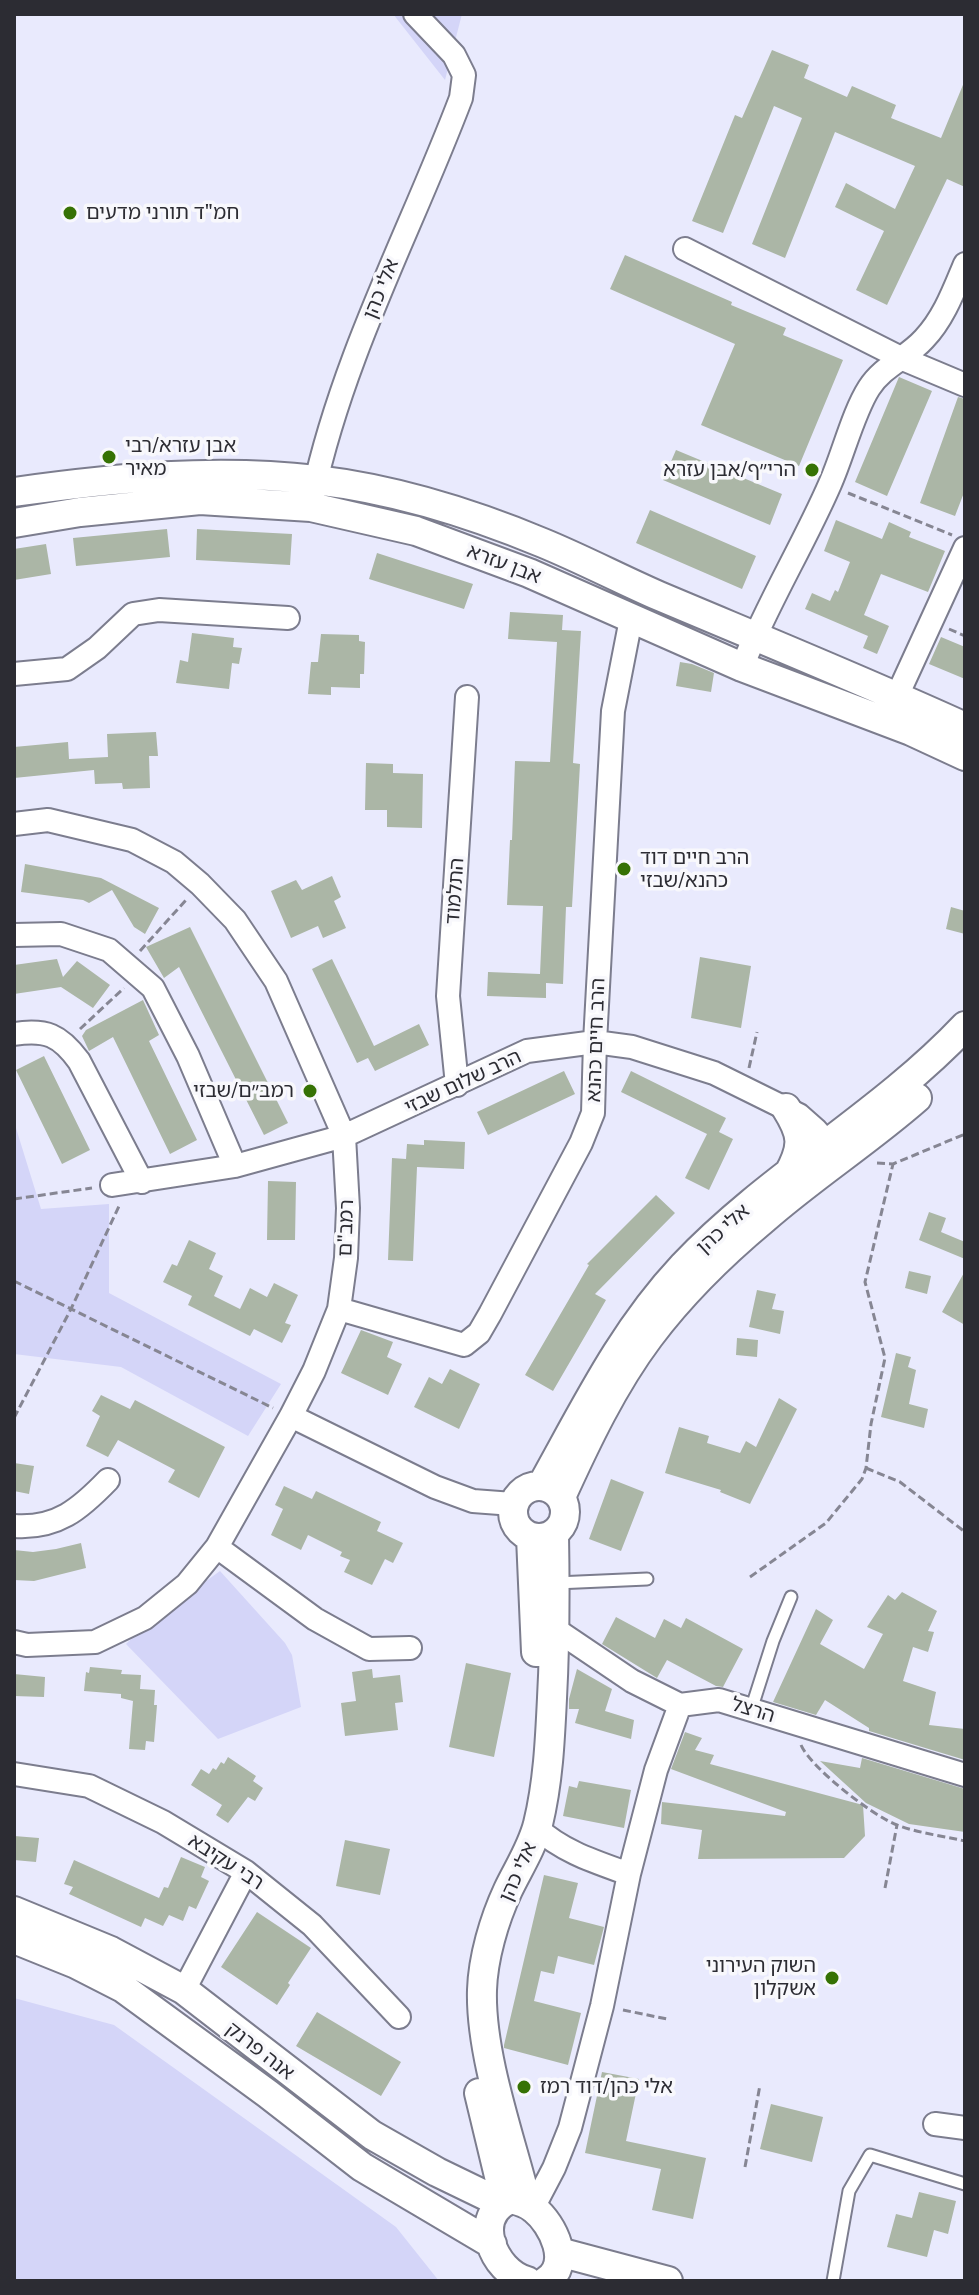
<!DOCTYPE html>
<html>
<head>
<meta charset="utf-8">
<style>
  body { margin:0 }
  #map { position:relative; width:979px; height:2295px; overflow:hidden; background:#e9eafd; font-family:"Public Sans",sans-serif }
  canvas { display:block }
  .frame { position:absolute; inset:0; border:16px solid #2c2c33; pointer-events:none }
</style>
</head>
<body>
<div id="map">
<canvas width="979" height="2295"></canvas>
<div class="frame"></div>
</div>
<script>
const c = document.querySelector('canvas').getContext('2d');
c.lineJoin = 'round';
function paint(path, color) {
  c.fillStyle = color;
  c.fill(path, 'evenodd');
}
function strokePath(path, color, width, dash) {
  c.strokeStyle = color;
  c.lineWidth = width;
  c.lineCap = dash ? 'butt' : 'round';
  c.setLineDash(dash || []);
  c.stroke(path);
}
function label(font, color, halo, rows, align = 'center') {
  c.font = font + ' "Public Sans","Noto Sans Hebrew",sans-serif';
  c.lineWidth = 7;
  c.setLineDash([]);
  c.textBaseline = 'middle';
  c.strokeStyle = halo;
  c.fillStyle = color;
  for (const [text, x, y, turn = 0] of rows) {
    c.save();
    c.translate(x, y);
    c.rotate((+turn || 0) * Math.PI / 180);
    c.textAlign = isNaN(turn) ? turn : align;
    if (halo) c.strokeText(text, 0, 0);
    c.fillText(text, 0, 0);
    c.restore();
  }
}
paint(new Path2D(`
  M393,14H462L445,80Z
  M16,1128L41,1209L109,1204V1293L281,1384L248,1436L121,1367L14,1354V1129Z
  M220,1571L285,1643L292,1655L301,1707L218,1739L126,1644L143,1627Z
  M14,1998L114,2025L396,2227L439,2281H14Z`), '#d4d5f8');
paint(new Path2D(`
  M772,50L809,65L804,78L847,97L852,86L896,105L891,118L941,138L965,80V187L947,179L887,305L856,290L884,231L835,207L846,183L895,209L915,166L835,132L785,258L752,244L802,118L774,106L723,233L692,221L735,115L742,118Z
  M625,255L732,302L731,305L786,328L783,335L843,360L799,466L701,425L735,344L610,289Z
  M899,377L932,391L887,496L855,482Z
  M958,397L965,399V490L955,516L920,503Z
  M676,450L782,494L770,525L663,480Z
  M650,510L756,556L742,589L636,543Z
  M836,520L882,539L889,522L911,532L909,537L945,551L928,592L881,574L864,615L889,626L877,654L863,648L868,636L805,609L812,593L830,601L835,590L838,592L850,562L824,551Z
  M167,529L170,557L76,566L73,538Z
  M197,529L292,534L290,565L196,560Z
  M46,544L51,574L14,580V549Z
  M377,553L473,584L464,609L369,579Z
  M510,612L563,615L562,630L581,631L573,763L580,764L572,907H566L563,984L546,983V998L487,996L488,972L540,974L543,906L507,905L510,840H512L515,761L550,762L557,642L508,639Z
  M192,633L234,638L233,647L242,648L239,664L232,663L229,689L176,683L180,660L188,662Z
  M321,634L359,635V641L365,642L364,674H360V688L331,687V695L308,694L311,662H318Z
  M941,637L965,647V679L929,664Z
  M680,662L692,664L714,673L711,692L676,686Z
  M156,732L158,756H149L150,788L123,789L122,783L95,784L94,770L14,778V747L68,742L69,759L108,757L107,734Z
  M366,763L393,764V773L423,774L422,828L387,827V810H365Z
  M25,864L101,878L159,908L145,934L134,927L112,890L89,903L83,900L21,892Z
  M332,876L341,897L334,901L346,928L323,938L318,926L291,938L271,891L296,880L302,890Z
  M951,907L965,911V934L946,929Z
  M190,927L288,1123L264,1135L179,967L164,978L146,947Z
  M700,957L751,966L741,1028L691,1018Z
  M57,959L63,977L77,961L110,985L93,1008L61,987L14,994V965Z
  M332,959L374,1046L419,1024L429,1045L375,1071L368,1058L357,1063L312,969Z
  M143,1000L159,1035L149,1041L197,1140L170,1154L113,1037L89,1051L82,1036L86,1030Z
  M44,1056L90,1150L62,1164L16,1070Z
  M564,1071L575,1094L488,1135L477,1112Z
  M631,1071L726,1118L719,1132L733,1139L709,1190L685,1178L707,1134L621,1092Z
  M424,1140L465,1142L464,1169L417,1167L413,1261L388,1260L392,1158L406,1159L407,1144L424,1145Z
  M268,1181L296,1182L295,1240H267Z
  M656,1195L675,1213L595,1294L606,1300L553,1391L525,1375L589,1265L587,1264Z
  M929,1212L946,1218L941,1232L965,1242V1259L919,1240Z
  M189,1240L216,1253L209,1269L223,1276L214,1296L240,1309L250,1288L267,1297L274,1283L298,1295L285,1323L291,1325L282,1343L254,1329L250,1336L188,1305L192,1296L163,1282L172,1264L177,1266Z
  M909,1271L931,1276L927,1294L905,1288Z
  M965,1271V1325L942,1312Z
  M757,1290L776,1294L772,1309L784,1311L780,1334L749,1327Z
  M361,1330L393,1342L387,1357L402,1364L388,1395L341,1373Z
  M737,1338L758,1340L757,1357L736,1355Z
  M896,1353L911,1357L908,1367L916,1370L909,1404L928,1409L924,1428L881,1417Z
  M450,1369L480,1384L459,1429L414,1407L429,1377L442,1384Z
  M101,1395L130,1409L135,1400L225,1447L199,1498L168,1482L175,1470L118,1440L108,1457L86,1446L100,1416L92,1411Z
  M779,1398L797,1409L750,1504L720,1492L721,1490L665,1473L679,1427L709,1436L707,1443L740,1453L746,1441L756,1447Z
  M14,1463L34,1466L29,1494L14,1491Z
  M611,1479L644,1492L621,1551L589,1539Z
  M284,1486L312,1499L316,1491L381,1522L377,1531L403,1543L393,1563L385,1559L372,1585L344,1572L350,1560L340,1556L342,1552L308,1535L301,1550L271,1535L283,1509L275,1505Z
  M81,1543L86,1568L34,1581L14,1580V1550L33,1552L56,1549Z
  M902,1592L937,1611L928,1631L934,1632L928,1652L913,1647L903,1681L936,1692L929,1725L965,1729V1760L869,1731V1728L825,1700L816,1715L773,1702L816,1609L833,1620L820,1644L864,1669L883,1634L867,1627L888,1595L895,1600Z
  M616,1617L655,1638L664,1619L681,1628L686,1618L743,1649L723,1687L716,1686L667,1660L657,1678L602,1644Z
  M466,1663L511,1673L494,1757L449,1747Z
  M90,1667L122,1670L121,1674L141,1675L140,1689L155,1690L154,1705H157L154,1742L146,1741L145,1750L129,1749L133,1701L121,1698V1694L84,1691L86,1672L89,1673Z
  M372,1669L373,1678L400,1675L403,1702L395,1703L398,1730L345,1736L341,1703L356,1701L352,1672Z
  M577,1669L612,1689L605,1711L634,1720L631,1739L575,1723L579,1709H569V1699Z
  M14,1674L45,1677L44,1697L14,1696Z
  M685,1732L702,1738L695,1750L714,1755L710,1764L863,1805L865,1836L844,1858L698,1859L702,1830L661,1824L662,1802L785,1816L786,1812L671,1769Z
  M228,1757L256,1776L253,1781L263,1788L255,1801L248,1797L228,1823L216,1815L222,1805L191,1785L201,1769L209,1774L213,1768L216,1770L221,1762L224,1764Z
  M862,1758L965,1789V1832L909,1824L866,1803L820,1761L860,1768Z
  M579,1781L631,1790L624,1828L563,1816L569,1786L577,1788Z
  M14,1836L39,1838L36,1862L14,1860Z
  M345,1840L390,1849L380,1895L336,1886Z
  M181,1857L205,1867L201,1877L209,1881L196,1909L189,1906L183,1921L169,1915L163,1926L145,1918L141,1927L69,1894L73,1887L64,1884L74,1860L159,1898L164,1887L168,1888Z
  M544,1875L578,1883L569,1918L604,1927L594,1965L558,1956L554,1974L541,1971L534,2001L581,2013L568,2065L504,2048V2045Z
  M257,1912L311,1948L288,1983L290,1985L277,2005L221,1967Z
  M317,2012L401,2062L381,2096L296,2046Z
  M602,2072L639,2079L626,2141L706,2158L693,2219L652,2210L661,2169L585,2153Z
  M771,2104L823,2117L812,2162L760,2149Z
  M919,2192L956,2201L948,2234L934,2230L927,2257L887,2247L896,2214L912,2218Z`), '#abb6a6');
const service = new Path2D(`
  M556,1583L647,1579
  M751,1710L773,1641L791,1597
  M833,2281L849,2191L870,2155L965,2184`);
const minor = new Path2D(`
  M685,249L903,359L965,385
  M313,494C343,355 411,230 461,98L464,75L454,55L415,14
  M742,667C767,604 803,546 830,484C843,455 853,413 869,388C883,366 907,358 924,339C944,318 954,290 965,264
  M14,674L67,669L97,648L133,614L159,610L288,618
  M897,696L965,548
  M14,824L48,820L132,840L174,862L200,884L235,920L276,981L344,1136L348,1208L346,1258L339,1309L314,1371L291,1416L217,1547L187,1584L145,1618L95,1642L27,1645L14,1642
  M14,935L61,934L109,950L153,988L188,1056L235,1166
  M14,1034C46,1029 60,1035 79,1061L142,1182
  M457,1085L448,996L467,697
  M112,1185L235,1166L344,1136L527,1051L595,1042L632,1047L714,1073L799,1115L816,1130L838,1155
  M339,1309L464,1345L479,1333L490,1314L581,1143L593,1113L595,1042L613,711L631,619
  M291,1416L435,1487L473,1501L513,1504
  M14,1526C57,1529 80,1509 108,1480
  M217,1547L315,1619L369,1649L410,1648
  M555,1629L632,1681L680,1705L719,1700L965,1775
  M14,1774L89,1786L163,1822L246,1872L312,1925L399,2017
  M537,1828C563,1852 596,1862 629,1874
  M184,1990L246,1872
  M935,2124L965,2128
  M533,2208L554,2168L570,2128L602,2006L629,1874L656,1770L680,1705`);
const tertiary = new Path2D(`
  M14,492C114,478 215,468 316,480C393,489 471,513 543,543C582,559 620,579 659,596C761,639 864,681 965,727
  M14,523L80,512L200,500L311,507L416,531L529,573L742,667L911,731L965,756
  M786,1108C803,1135 804,1146 788,1175
  M542,1485C585,1408 622,1331 683,1266C768,1176 880,1116 965,1026
  M513 1512a26 26 0 1 1 52 0a26 26 0 1 1-52 0Z
  M561,1497C586,1442 613,1385 649,1337C682,1293 722,1254 764,1219C813,1176 868,1141 917,1098
  M531,1537L536,1652
  M14,1911L111,1951L184,1990L372,2135L437,2172L501,2203
  M14,1939L76,1964L123,1988L268,2094L362,2167L492,2244
  M479,2093L505,2201
  M527,2204C511,2140 480,2055 482,1990C483,1958 494,1920 508,1890C518,1869 532,1848 538,1824C548,1783 550,1741 552,1698C555,1643 555,1589 554,1534
  M559,2252L668,2281
  M527,2281C493,2272 470,2215 511,2199C520,2201 527,2203 534,2209C553,2224 573,2265 546,2281`);
strokePath(service, '#7c7d8e', 15);
strokePath(minor, '#7c7d8e', 26);
strokePath(tertiary, '#7c7d8e', 32);
strokePath(new Path2D(`
  M848,493L952,535
  M949,629L965,636
  M140,951L186,900
  M80,1029L124,988
  M749,1068L757,1032
  M877,1163L893,1164L965,1134
  M14,1199L92,1188
  M14,1281L273,1408
  M14,1418L71,1309L120,1204
  M866,1468L900,1482L965,1532
  M750,1577L826,1523L862,1479L866,1468L871,1424L885,1358L865,1282L893,1164
  M801,1745C811,1768 873,1816 897,1825C918,1833 943,1836 965,1841
  M885,1888L897,1825
  M623,2010L667,2019
  M745,2167L760,2085`), '#868693', 3, [8, 4]);
strokePath(service, '#fff', 11);
strokePath(minor, '#fff', 22);
strokePath(tertiary, '#fff', 28);
for (const [x, y, r, color] of [
  [70,213,8,"#367204"],
  [109,457,8,"#367204"],
  [812,470,8,"#367204"],
  [624,869,8,"#367204"],
  [310,1091,8,"#367204"],
  [832,1978,8,"#367204"],
  [524,2087,8,"#367204"]
]) {
  const dot = new Path2D();
  dot.arc(x, y, r, 0, 2 * Math.PI);
  c.fillStyle = color;
  c.fill(dot);
  strokePath(dot, '#f8f8fc', 3);
}
label('20px', '#2c2c33', '#f8f8fc', [
  ["חמ\"ד תורני מדעים",86,213],
  ["אבן עזרא/רבי",125,446],
  ["מאיר",125,469],
  ["הרי״ף/אבן עזרא",796,470,"right"],
  ["הרב חיים דוד",640,858],
  ["כהנא/שבזי",640,881],
  ["רמב״ם/שבזי",294,1091,"right"],
  ["השוק העירוני",816,1966,"right"],
  ["אשקלון",816,1989,"right"],
  ["אלי כהן/דוד רמז",540,2087]
], 'left');
label('20px', '#2c2c33', '#f8f8fc', [
  ["אלי כהן",381,289,-68],
  ["אבן עזרא",504,564,21],
  ["התלמוד",455,891,-86],
  ["הרב חיים כהנא",596,1040,-88],
  ["הרב שלום שבזי",463,1082,-25],
  ["רמב\"ם",346,1228,-88],
  ["אלי כהן",723,1229,-42],
  ["הרצל",753,1710,17],
  ["רבי עקיבא",226,1862,33],
  ["אלי כהן",518,1872,-66],
  ["אנה פרנק",260,2051,38]
]);
</script>
</body>
</html>
